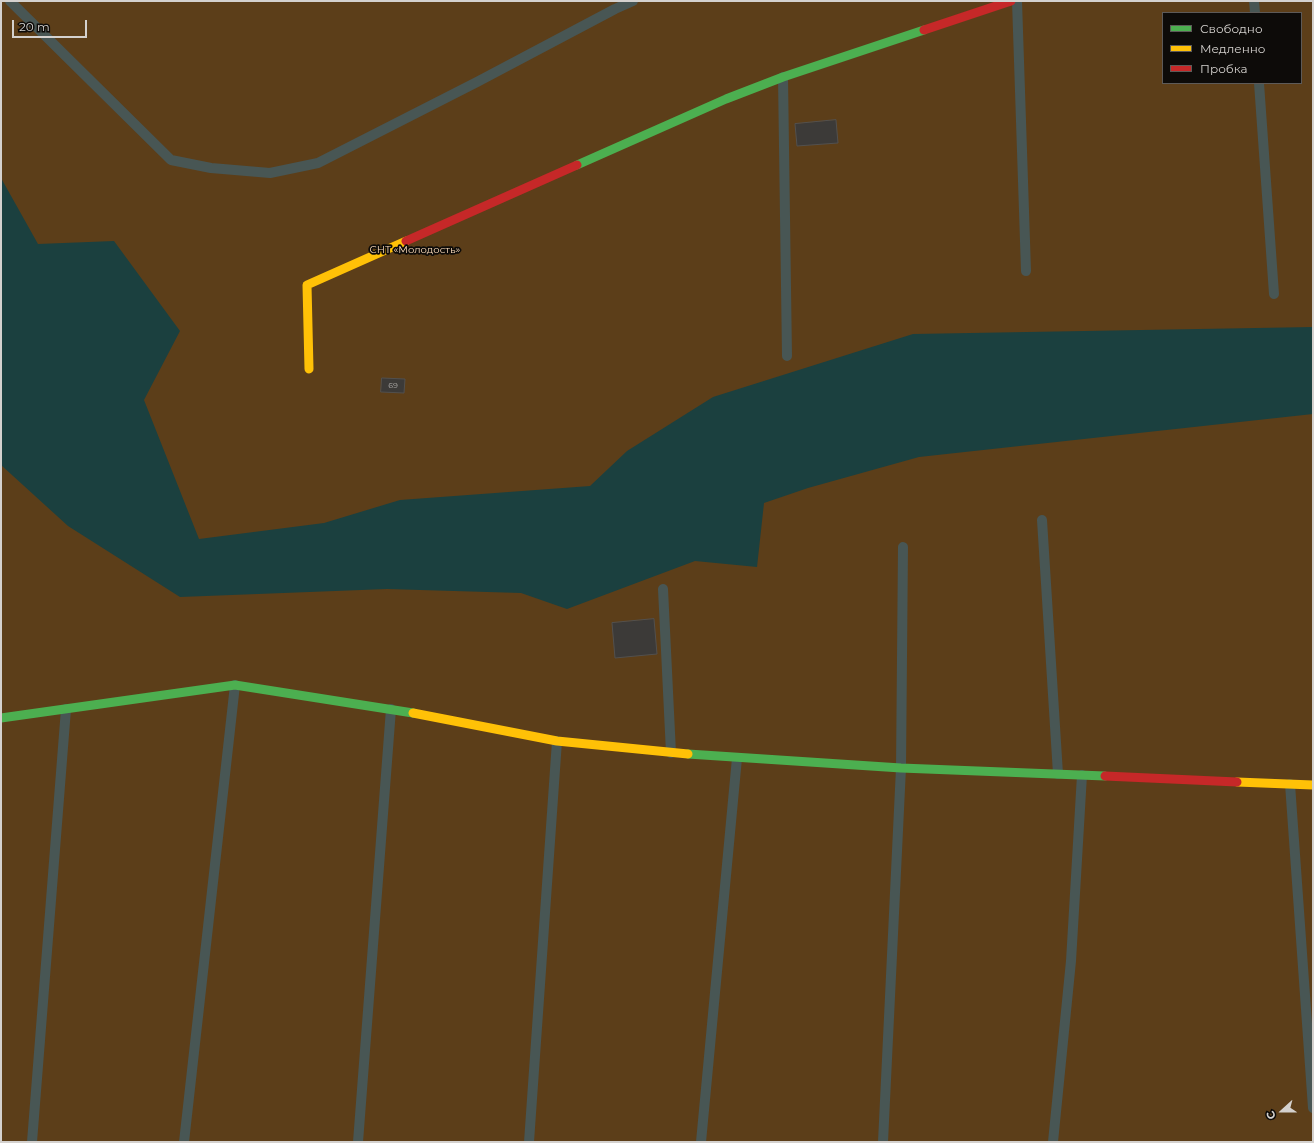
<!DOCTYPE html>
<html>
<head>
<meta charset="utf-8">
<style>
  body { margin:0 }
  #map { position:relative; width:1314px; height:1143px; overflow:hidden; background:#23211f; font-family:Montserrat,sans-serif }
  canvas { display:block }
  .frame { position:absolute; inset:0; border:2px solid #d4d1ce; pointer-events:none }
  .legend { position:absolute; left:1162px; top:12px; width:140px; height:72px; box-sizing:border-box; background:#0d0b09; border:1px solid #5d5a58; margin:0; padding:5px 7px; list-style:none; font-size:12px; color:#d4d1ce }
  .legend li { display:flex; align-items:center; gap:8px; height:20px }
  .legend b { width:20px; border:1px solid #5d5a58 }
  .north { position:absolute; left:1262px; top:1091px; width:40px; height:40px; -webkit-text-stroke:3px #0d0b09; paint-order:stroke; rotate:249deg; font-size:11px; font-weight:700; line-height:16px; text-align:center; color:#d4d1ce }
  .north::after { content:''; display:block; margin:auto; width:14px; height:18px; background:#d4d1ce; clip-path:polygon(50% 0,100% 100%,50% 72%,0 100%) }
  .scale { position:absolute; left:12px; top:20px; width:75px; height:18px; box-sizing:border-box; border:2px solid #d4d1ce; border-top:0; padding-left:5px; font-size:12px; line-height:14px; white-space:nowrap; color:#d4d1ce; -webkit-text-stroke:3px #0d0b09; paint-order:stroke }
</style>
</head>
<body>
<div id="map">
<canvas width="1314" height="1143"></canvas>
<div class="frame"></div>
<ul class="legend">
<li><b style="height:5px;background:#4caf50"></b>Свободно</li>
<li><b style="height:5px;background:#ffc107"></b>Медленно</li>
<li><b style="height:5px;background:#c62828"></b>Пробка</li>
</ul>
<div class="north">С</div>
<div class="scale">20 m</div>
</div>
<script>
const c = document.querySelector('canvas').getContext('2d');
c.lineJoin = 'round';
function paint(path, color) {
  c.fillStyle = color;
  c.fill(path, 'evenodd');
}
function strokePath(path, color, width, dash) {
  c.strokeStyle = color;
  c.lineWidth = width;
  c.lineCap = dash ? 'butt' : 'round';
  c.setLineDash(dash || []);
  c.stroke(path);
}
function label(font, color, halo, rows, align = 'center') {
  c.font = font + ' Montserrat,sans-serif';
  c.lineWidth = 3.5;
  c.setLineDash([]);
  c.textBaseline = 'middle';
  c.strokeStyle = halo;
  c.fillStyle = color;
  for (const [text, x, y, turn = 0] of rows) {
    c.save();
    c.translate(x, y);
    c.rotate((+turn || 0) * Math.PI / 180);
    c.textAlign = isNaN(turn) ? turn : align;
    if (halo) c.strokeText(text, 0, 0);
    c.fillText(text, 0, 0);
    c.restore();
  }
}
paint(new Path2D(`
  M1,1H1313V1142H1ZM1163,13H1301V83H1163Z`), '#5c3e19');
paint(new Path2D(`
  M1,178L38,244L114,241L180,331L144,400L199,539L324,523L400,500L590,486L627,451L713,397L913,334L1313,327V414L919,457L808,488L764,503L757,567L695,561L567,609L521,593L387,589L180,597L68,526L1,465Z`), '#1b403f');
const building = new Path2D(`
  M836,120L838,143L797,146L795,124Z
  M382,378L405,379L404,393L381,392Z
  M654,619L657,654L615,658L612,623Z`);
paint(building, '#3c3a38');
strokePath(building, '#52504e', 1);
strokePath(new Path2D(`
  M10,1L171,160L211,168L270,173L318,163L477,82L615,9L633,1
  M1017,1L1026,271
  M1254,1L1255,13
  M783,77L787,356
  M1259,83L1274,294
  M1042,520L1058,774
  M663,589L671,753
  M1290,784L1313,1108
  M32,1142L66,709
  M184,1142L235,685
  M358,1142L391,709
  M529,1142L557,741
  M701,1142L737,758
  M883,1142L901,768L903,547
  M1053,1142L1071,961L1082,775`), '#485654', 10);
strokePath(new Path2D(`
  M577,165L726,99L783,77L924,30
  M1,718L235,685L413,713
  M688,754L901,768L1105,776`), '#4caf50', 9);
strokePath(new Path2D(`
  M309,369L307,285L406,241
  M413,713L557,741L688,754
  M1237,782L1313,785`), '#ffc107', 9);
strokePath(new Path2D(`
  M924,30L1011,1
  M406,241L577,165
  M1105,776L1237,782`), '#c62828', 9);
label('8px', '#aeaba8', null, [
  ["69",393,386]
]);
label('10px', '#ffdebc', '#0d0b09', [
  ["СНТ «Молодость»",415,250]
]);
</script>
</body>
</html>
